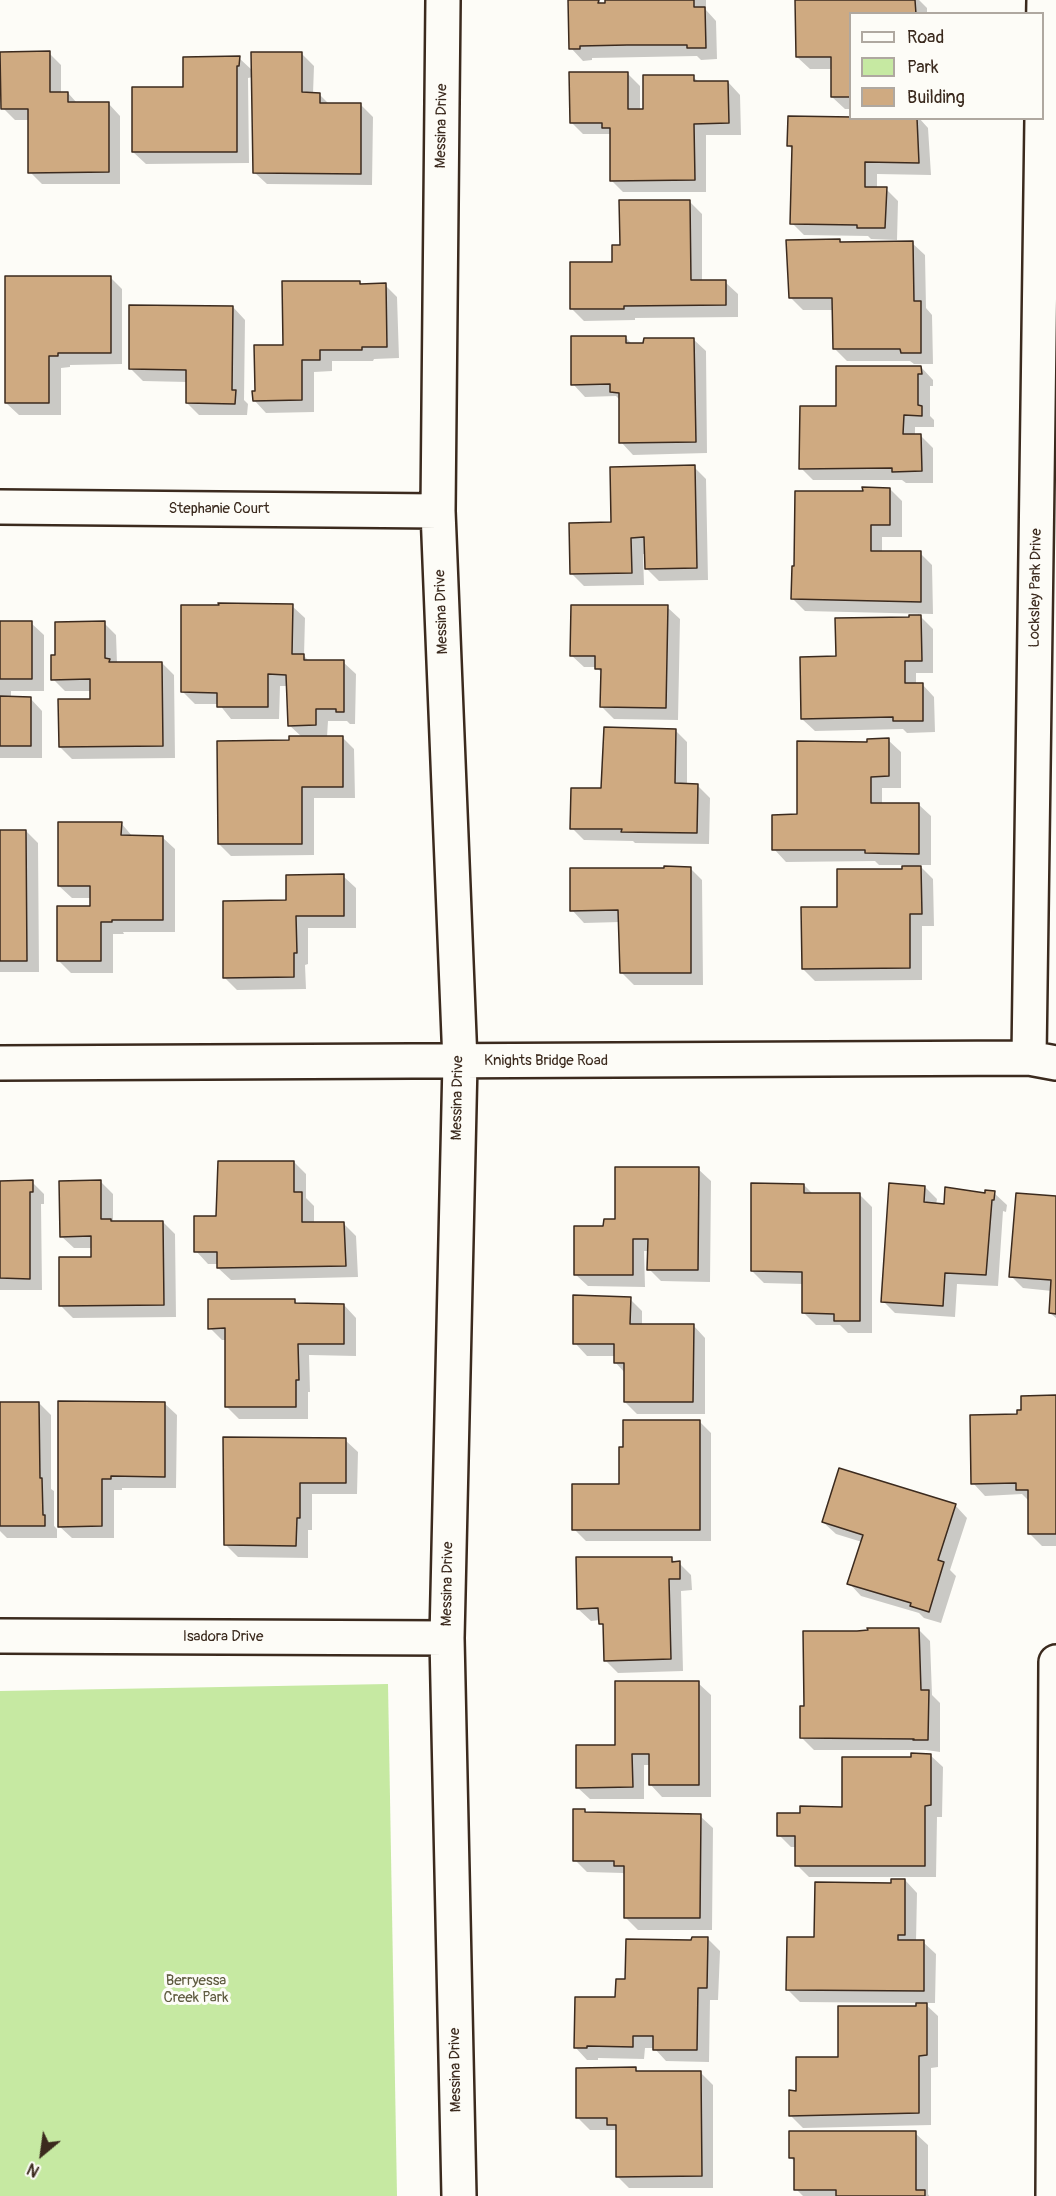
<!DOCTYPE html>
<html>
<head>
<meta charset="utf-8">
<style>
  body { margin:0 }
  #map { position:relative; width:1056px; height:2196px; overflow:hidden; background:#fdfcf7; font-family:Pangolin,sans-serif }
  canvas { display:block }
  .legend { position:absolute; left:849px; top:12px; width:195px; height:108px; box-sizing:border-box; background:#fdfcf7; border:2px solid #afa8a0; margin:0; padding:8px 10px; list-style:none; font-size:18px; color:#3b2a1e }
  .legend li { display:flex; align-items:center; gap:12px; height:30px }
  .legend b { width:30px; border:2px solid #afa8a0 }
  .north { position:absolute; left:12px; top:2124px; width:60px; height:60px; -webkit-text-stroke:4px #fdfcf7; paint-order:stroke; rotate:209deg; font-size:16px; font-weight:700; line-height:24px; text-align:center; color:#3b2a1e }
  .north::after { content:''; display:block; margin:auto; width:21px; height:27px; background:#3b2a1e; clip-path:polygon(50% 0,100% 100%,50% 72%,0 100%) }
</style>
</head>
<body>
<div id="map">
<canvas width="1056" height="2196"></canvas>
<ul class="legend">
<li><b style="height:8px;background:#fdfcf7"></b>Road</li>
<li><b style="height:16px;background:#c6e9a2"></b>Park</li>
<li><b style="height:16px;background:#cfaa81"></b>Building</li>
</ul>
<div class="north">N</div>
</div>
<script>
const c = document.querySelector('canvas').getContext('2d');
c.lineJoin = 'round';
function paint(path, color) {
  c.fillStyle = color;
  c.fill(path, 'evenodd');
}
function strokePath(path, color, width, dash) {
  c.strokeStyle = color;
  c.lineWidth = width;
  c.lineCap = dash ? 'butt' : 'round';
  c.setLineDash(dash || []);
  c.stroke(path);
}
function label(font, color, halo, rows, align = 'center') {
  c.font = font + ' Pangolin,sans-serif';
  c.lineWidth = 6;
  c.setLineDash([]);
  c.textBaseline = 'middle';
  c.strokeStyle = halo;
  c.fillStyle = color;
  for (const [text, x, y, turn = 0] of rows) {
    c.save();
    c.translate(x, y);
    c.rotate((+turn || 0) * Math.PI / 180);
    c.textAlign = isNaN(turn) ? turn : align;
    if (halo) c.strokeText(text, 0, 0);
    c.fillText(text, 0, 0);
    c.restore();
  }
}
paint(new Path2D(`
  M388,1684L397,2196H0V1691Z`), '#c6e9a2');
paint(new Path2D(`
  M598,0L602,4H606V0H706V10L716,21L717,59L701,60L697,56L592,58V60L583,61L571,48Z
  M797,0H919L927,8V14H850V109H845L832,97V69H810L797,57Z
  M49,53L61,65V94L68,93L77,103H108L120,116V184H42L30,172V120H15L3,108Z
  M302,54L314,66L313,94H319L329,104L361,105L373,117L372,185L267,184L254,172L253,77L248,78L249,163L146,164L133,152L185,88L239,58L253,71Z
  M627,73L640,86V110H645L693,77L699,82H728L740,95L741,135H706V192H623L611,180L610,134H583L571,122Z
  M850,118H919L928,128L931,175L877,174V189H886L898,201L897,240L871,239L868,236L804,235L792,223L793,150L788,145Z
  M690,202L702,214V282H725L738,294V317L635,318V320L584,321L572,309L613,264L621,247Z
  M912,243L925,255L926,308L932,315L933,364H914L910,361H847L835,349L834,310H803L790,297Z
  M110,277L122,289V364L70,365V367L61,368V415H19L6,403Z
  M359,282L363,285H385L397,297L399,358L374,359L373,361H332V371L314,372V412L266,413L254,400L284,347Z
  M233,307L245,320L244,400L248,404L247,415H199L187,403V382L143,381L131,369Z
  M625,337L632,344L693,339L706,351L707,453L633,455L621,442L620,400L616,396L585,397L573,384Z
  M921,367L933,380V386H930V416L934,420V427H915V436H921L933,448V483H906L902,480H813L801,468L837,408Z
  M694,467L706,479L708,580L659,581L646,568V554H643L644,585L584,586L572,574L613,523Z
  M890,489L902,501V537H882V553H920L932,565L933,614L805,611L793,599L796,568L864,493Z
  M292,606L305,618L304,656L309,661L343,662L356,674L355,724H350L347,721H328L327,737H342L354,749L355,798H314V855L231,856L219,844L290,742L302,737L289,725L288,686H280L279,719H231L219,704H195L183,692Z
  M667,607L680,619L678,720L614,719L602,707L603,674L596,667H584L571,655Z
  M918,614L933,629V673H916V684H922L934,697L935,732L907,733L903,729L815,731L802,719L837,658L910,619L918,616Z
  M0,623H31L44,635V691H11V698H30L42,711V758H0Z
  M104,623L116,635L117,663H162L174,675L175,758L72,759L60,747L92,700V691H65L53,679Z
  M675,730L687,742V785H697L710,798L709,844L635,843L633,841L584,840L572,828L603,790Z
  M888,740L901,752V788H882V804H918L931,816V865H919L933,879L934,926H922V980L815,981L803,969L839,908L903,870L904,865H879L875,861L786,862L774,849L798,816L869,743Z
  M121,823L133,837H162L175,849V932H123L124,934H113V973H71L59,961L91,907V898H72L59,886Z
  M0,831H26L38,843L39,972H0Z
  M690,868L702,880L703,985H634L622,973L620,922L584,923L572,910Z
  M343,876L356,888V928H308V964L305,965L306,989L237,990L225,978L288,902Z
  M294,1162L306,1174V1198L314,1206V1224H344L356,1236L358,1277L231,1280L218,1268V1264H208L196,1251L218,1218Z
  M698,1169L711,1181L710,1282L661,1281L649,1269V1251H644L645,1287L588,1286L575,1274L605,1228Z
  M100,1181L113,1194V1223L163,1222L175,1234L176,1317L73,1318L61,1306L93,1258V1248H74L61,1236Z
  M0,1182H32L44,1194V1204H41L42,1290H0Z
  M804,1185L813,1194L860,1195L872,1207V1333H848L840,1325H816L803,1312L804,1284L764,1283L752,1271Z
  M925,1187L937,1199L936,1205H945L994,1193L1007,1205L1006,1212L1003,1211L998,1286L957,1284L955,1317L895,1313L883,1301Z
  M1056,1197V1318L1050,1313L1052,1291L1023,1288L1011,1276Z
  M630,1299L642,1311V1325H693L705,1338V1414H637L625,1402V1373L615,1362V1356H587L575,1343Z
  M295,1301L299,1305H344L356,1318V1356L309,1355L310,1392H308V1419H239L227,1407V1340H222L210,1328Z
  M1056,1397V1546H1042L1030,1534V1502L1022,1494L985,1496L973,1483L1018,1416Z
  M0,1403H39L51,1415V1489L54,1491V1526L57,1529V1538H7L0,1531Z
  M164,1403L177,1415L176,1488H122V1490H114V1538H72L59,1526Z
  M699,1421L711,1433V1541H586L574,1529Z
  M345,1440L358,1452L357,1494H312V1530H308V1558L238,1557L226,1545Z
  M955,1505L967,1518L950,1570L956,1576L941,1623L924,1618L919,1613L861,1596L849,1583L862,1542L836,1534L823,1522Z
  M671,1558L676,1563H679L691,1575L692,1590L681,1591L683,1671L618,1673L605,1660V1628L600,1620L591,1621L578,1609Z
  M918,1629L930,1641L932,1695L940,1703V1752L926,1750H814L802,1738L805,1708L869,1631Z
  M698,1683L711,1695V1797H662L650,1784V1765H644V1799H590L577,1787L616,1746Z
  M930,1755L943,1767L942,1817H937L936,1877H809L797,1865V1847H791L779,1835L801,1815L844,1808L913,1758Z
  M585,1811L588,1814L700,1816L713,1828L712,1930H638L626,1918L625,1875L623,1873L587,1872L575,1860Z
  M905,1880L917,1893L916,1942H923L936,1954L935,2003H924L938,2016V2067L931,2068V2125L803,2128L791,2116L798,2092L840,2058L918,2007V2003L800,2002L788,1990L816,1938L892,1884Z
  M707,1938L720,1951L718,2000H710L709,2062L666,2061L654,2048H645L644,2059L598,2058V2060H587L575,2047L617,1999L627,1980L693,1942Z
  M635,2069L640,2073H701L713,2085V2188H629L617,2176V2133L615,2130H590L578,2118Z
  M915,2133L928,2145V2194L929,2196H803L796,2189L795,2162L791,2158Z`), '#0003');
const building = new Path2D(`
  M568,0H599L598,3H605V0H694V7H705L706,48H687V45H627L580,46V49H569Z
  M795,0H915L916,14H850V97H831V57H796Z
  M50,51V92H68V102H109V172L28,173V109H1L0,52Z
  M251,52H302V92L320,93V103H361V174L253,173Z
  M240,56L239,66H237V152H132V87H183V57Z
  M569,72H628V109H643V75H694V81H728L729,123L694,124L695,180L610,181V128H602V123H570Z
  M788,116L917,118L919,163L865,162V187H887L885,228H857V225L790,224L792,146H787Z
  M619,200H690L691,280H726V305L624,306V309H570V262H612V245H620Z
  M840,239V242L913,241L914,301H921V353H901L900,349H833L832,298H789L786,240Z
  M5,276H111V353H58V356H49V403H5Z
  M282,281H360V284L386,283L387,347H362V350H320V360H302V400L253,401L252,391H255L254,345H283Z
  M129,305L233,306L232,390H236L235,404L186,403V370L129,369Z
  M571,336H626V343H643L644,338H694L696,442L619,443V393L610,392V384L571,385Z
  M836,366H921L922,374H918V405L922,406V416L904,415L903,434H921L922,471L892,472V468L799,469L800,406H836Z
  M695,465L697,568L645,569L644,537L631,538L632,573L570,574L569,523L611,522L610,467Z
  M862,487L890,488V525H871V551H921V602L791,599L792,566H794L795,491H863Z
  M218,603L293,604L292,654H304V660H344V712H336V709H316V725L288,726L286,675L268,674V707H217V693L181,692V605H219Z
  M571,605H668L666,708L600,707L601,669H595V656H570Z
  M909,615H921L922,661H905V683H923V721H893V717L801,719L800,657L836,656L835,618L909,617Z
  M0,621H32V679H0Z
  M105,621V658L110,659L109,662H162L163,746L59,747L58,699H90V679L51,680V655H55V622Z
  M0,696L31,697V746H0Z
  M604,727L676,729L675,783L698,784L697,833L621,832L622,829H570L571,788H601Z
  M289,736H343V787H302V844H218L217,741L289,740Z
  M889,738V776L871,777V803H919V854L865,853V850H772V815L797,814V741L867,742V739Z
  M58,822H122L121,835L163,836V920H112V922H101V961H57V906H90V886H58Z
  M0,830H26L27,961H0Z
  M664,866L691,867V973H620L618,910L570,911V868H664Z
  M902,866H921L922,914H910V968L802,969L801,907H837V869H902Z
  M344,874V916H296L297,953H294V977L223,978V901L286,900V875Z
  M218,1161H294V1192H302V1222H344L346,1266L217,1268V1252H194V1216H216Z
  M615,1167H699L698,1270H647L648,1239H633V1275H574V1226H603L604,1219H615Z
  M33,1180V1192H30V1279L0,1278V1181Z
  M101,1180V1219H111V1221H163L164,1305L59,1306V1257H91V1236L60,1237L59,1181Z
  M751,1183L804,1184V1193H860V1321H834V1314L802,1313V1272L751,1271Z
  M889,1183L925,1186L924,1202L944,1204L945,1187L985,1193V1190L995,1191L994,1200H992L986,1275L945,1273L943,1306L881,1302Z
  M1016,1193L1056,1196V1314L1049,1313L1051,1280L1009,1277Z
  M573,1295L631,1297L630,1324H694L693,1402H624V1363H614V1344H573Z
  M208,1299H295V1303L344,1304V1344H298L299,1380H296V1407H225V1328L208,1329Z
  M1056,1395V1534H1028V1490H1016V1483L971,1484L970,1415L1017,1414V1410H1021V1396Z
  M58,1401L165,1402V1477L111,1476V1479H102V1526L58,1527Z
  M0,1402H39L40,1478H42L43,1515H45V1526H0Z
  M623,1420H700V1530H572V1484H619V1447H623Z
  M223,1437L346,1438V1483H300V1518H297L296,1546L224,1545Z
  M839,1468L956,1504L938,1560L944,1562L929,1612L910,1606L911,1603L847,1584L863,1535L822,1522Z
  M576,1557H672V1562L680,1561V1579H669L671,1659L604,1661L603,1624H599L598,1608L577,1609Z
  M867,1628H919L921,1690H929L928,1740H913L914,1739L800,1738V1706H804L803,1631H857L868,1630Z
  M615,1681H699V1785H649V1754H632L633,1787L576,1788V1745H615Z
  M911,1753L931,1754V1805L925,1806V1866H795V1836H777V1813H800V1806L842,1807V1757H911Z
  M573,1809H585V1812L701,1814L700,1918H624V1866H614V1861H573Z
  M891,1879H905V1935H898V1940H924V1991L786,1990L787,1937H814L815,1882L891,1883Z
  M692,1937H708L707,1988H698L697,2050H653V2036H633V2047L587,2046V2048H574L575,1997H615L616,1979H625L626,1939L691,1940Z
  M916,2003H927V2055L919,2056V2113L789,2116V2090L796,2091V2057H838V2006H916Z
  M636,2067V2071H701L702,2176L616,2177V2125H607V2118H576V2068Z
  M789,2131H916V2190H925V2196H836V2190H794V2158H789Z`);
paint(building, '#cfaa81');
strokePath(building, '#3b2a1e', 1.5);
const minor = new Path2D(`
  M443,0L438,511L460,1062L447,1638L459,2196
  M1042,104L1044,0
  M0,507L438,511
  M1029,1058L1042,118
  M0,1063L1029,1058L1056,1063
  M0,1636L447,1638
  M1053,2196L1056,1662`);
strokePath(minor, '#3b2a1e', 38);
strokePath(minor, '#fdfcf7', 33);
label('15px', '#3b2a1e', '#fdfcf7', [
  ["Messina Drive",442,126,-89],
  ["Stephanie Court",219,509],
  ["Locksley Park Drive",1036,588,-89],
  ["Messina Drive",442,612,-92],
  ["Knights Bridge Road",546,1061],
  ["Messina Drive",458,1098,-89],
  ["Messina Drive",448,1584,-89],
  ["Isadora Drive",223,1637],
  ["Messina Drive",456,2070,-91]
]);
label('15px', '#5e5a3f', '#fdfcf7', [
  ["Berryessa",196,1981],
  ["Creek Park",196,1998]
]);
</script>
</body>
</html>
